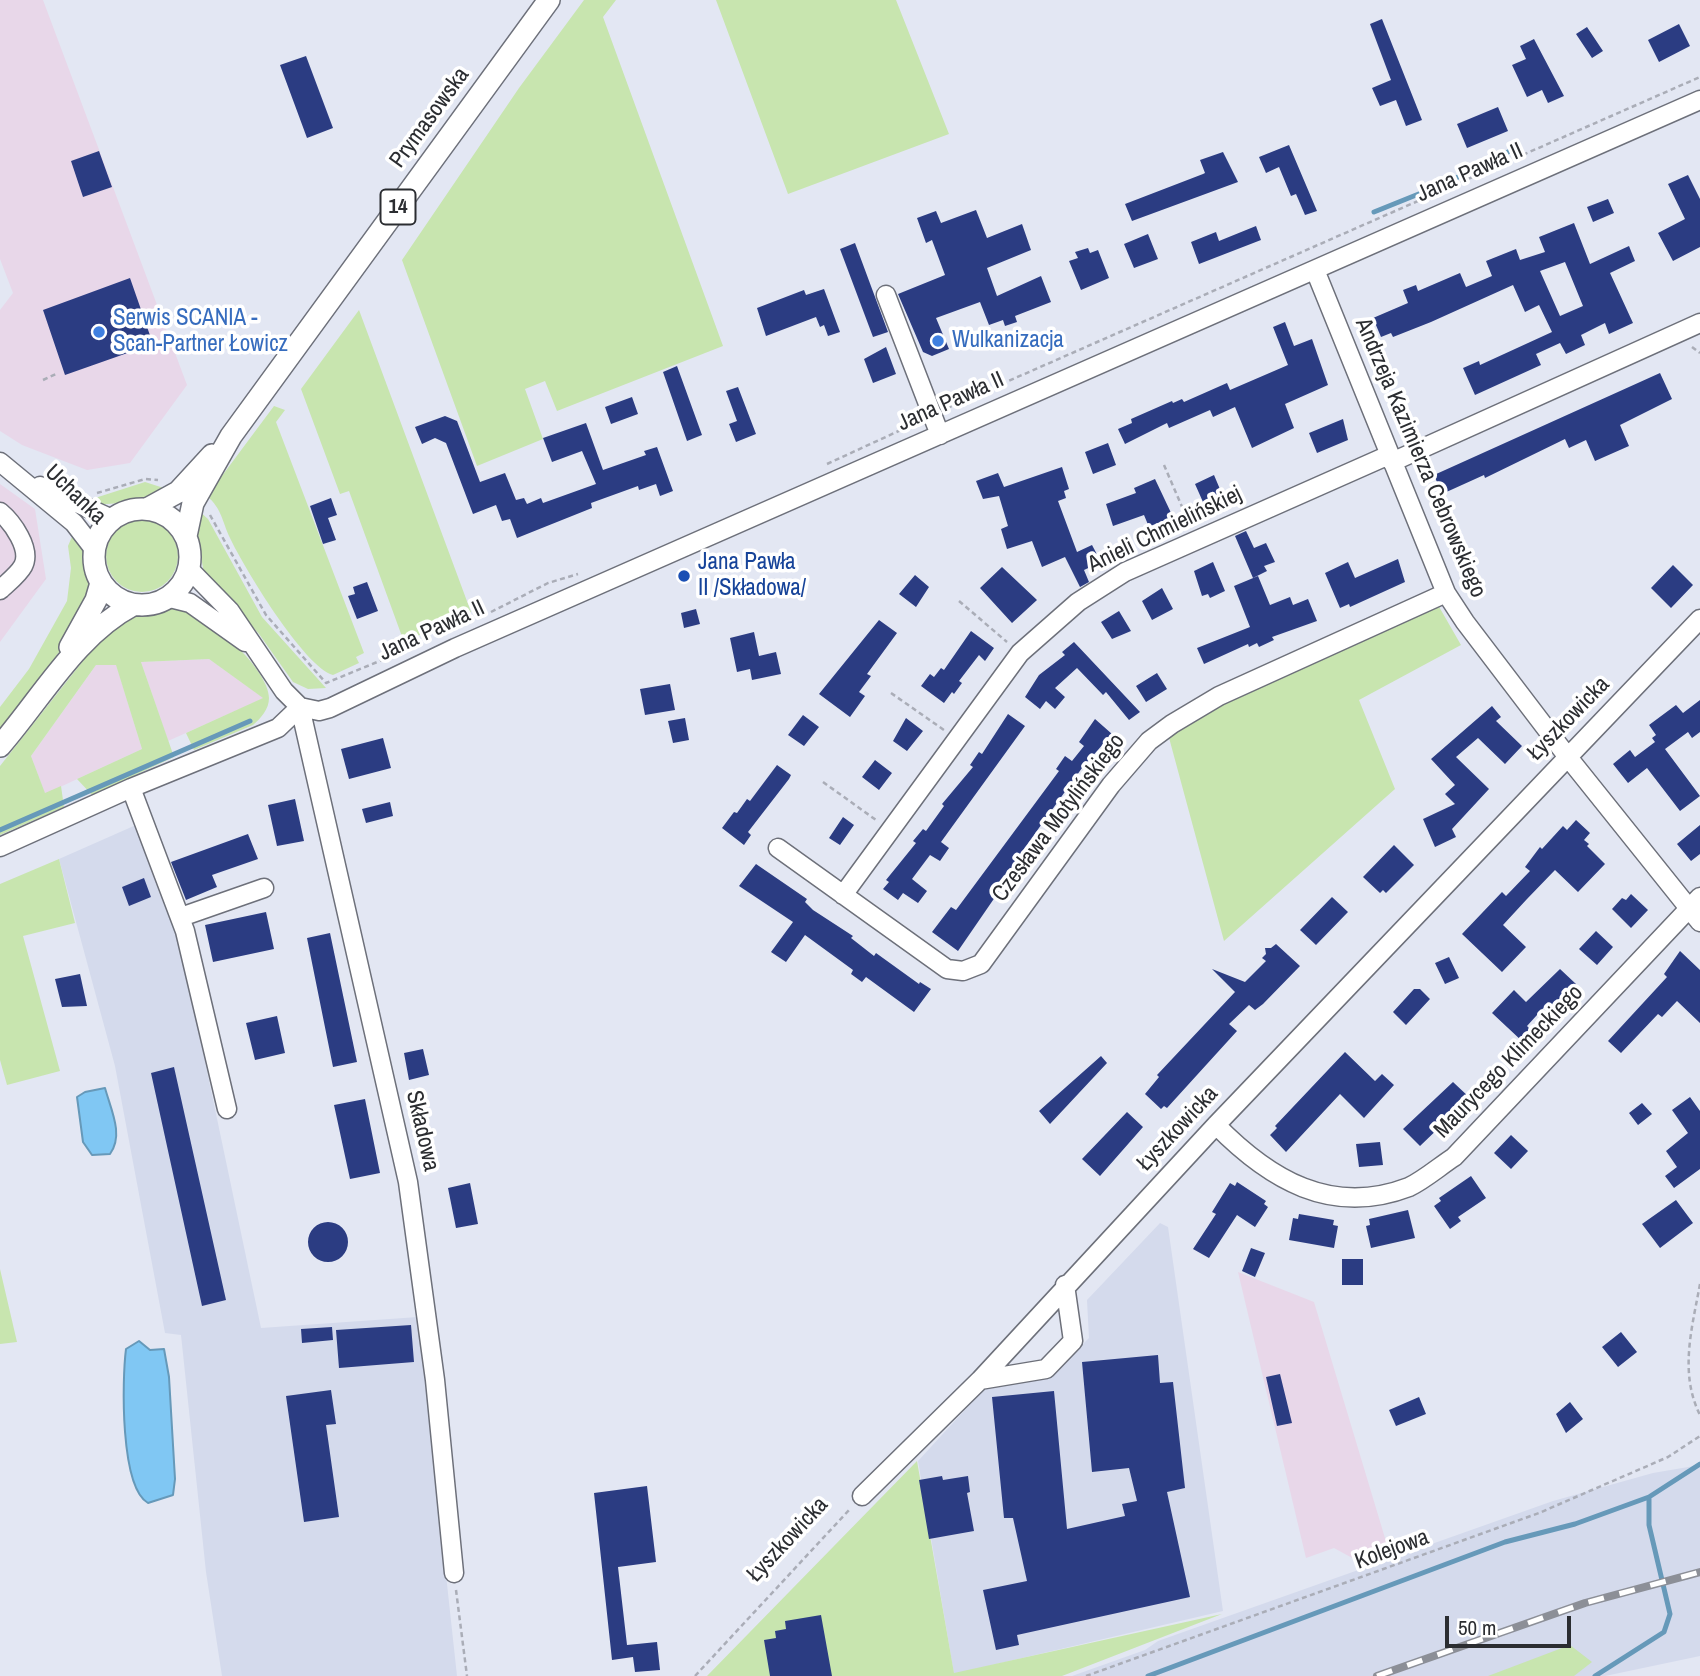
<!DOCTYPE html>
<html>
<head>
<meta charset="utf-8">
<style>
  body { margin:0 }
  #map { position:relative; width:1700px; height:1676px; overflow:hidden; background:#e3e7f3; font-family:"Archivo Narrow",sans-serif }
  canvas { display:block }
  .scale { position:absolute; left:1445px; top:1616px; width:126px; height:32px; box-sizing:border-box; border:4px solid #2b2d31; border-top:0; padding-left:9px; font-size:21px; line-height:24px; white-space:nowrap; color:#2b2d31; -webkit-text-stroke:5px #fff; paint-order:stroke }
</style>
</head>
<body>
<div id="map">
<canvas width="1700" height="1676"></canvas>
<div class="scale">50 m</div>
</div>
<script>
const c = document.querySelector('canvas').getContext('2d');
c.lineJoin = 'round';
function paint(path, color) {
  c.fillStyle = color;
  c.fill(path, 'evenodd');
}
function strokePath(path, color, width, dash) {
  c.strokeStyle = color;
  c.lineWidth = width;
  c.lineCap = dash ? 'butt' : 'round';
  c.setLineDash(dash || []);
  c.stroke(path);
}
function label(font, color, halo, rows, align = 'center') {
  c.font = font + ' "Archivo Narrow",sans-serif';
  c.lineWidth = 7;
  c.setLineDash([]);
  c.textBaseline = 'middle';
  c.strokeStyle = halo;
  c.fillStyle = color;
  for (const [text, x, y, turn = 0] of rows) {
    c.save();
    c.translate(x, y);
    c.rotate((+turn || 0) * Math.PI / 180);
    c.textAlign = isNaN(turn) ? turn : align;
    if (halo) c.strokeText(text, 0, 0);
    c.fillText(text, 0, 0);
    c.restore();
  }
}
paint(new Path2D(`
  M0,0H43L187,385L130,463L87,470L22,445L0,431V310L13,293L0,259Z
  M0,484L35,509L46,579L0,642Z
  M209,659L264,698L168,741L141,662Z
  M116,664L142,749L45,794L31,756L96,665Z
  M1238,1272L1314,1302L1391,1558L1365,1565L1334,1548L1306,1558Z`), '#e8d7e9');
paint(new Path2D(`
  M136,825L178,933L261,1328L418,1317L457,1676H222L206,1572L181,1335L165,1333L115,1066L59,859Z
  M1160,1223L1168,1227L1223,1611L954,1674L918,1461L986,1387L1051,1376L1089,1338L1087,1300Z
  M1700,1465V1656L1605,1676H1072L1145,1650L1158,1641L1553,1501L1653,1473Z`), '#d4daec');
paint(new Path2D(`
  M584,0H616L603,17L723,346L557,411L545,381L525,389L543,439L477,466L402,260L519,88Z
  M716,0H896L949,134L788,194Z
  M359,310L471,612L404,642L349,491L340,494L301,389Z
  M274,406L285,410L276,422L364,653L356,657L359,663L333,675C304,667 243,566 230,538C222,521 222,509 207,496Z
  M145,482L170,490C154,496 109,508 93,503L95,498Z
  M198,510L208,519L262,617L326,688L308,689L293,682L259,634L204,574L197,532Z
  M106 556a36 36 0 1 1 72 0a36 36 0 1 1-72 0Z
  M74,532C81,543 92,576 90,589C85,627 25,698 0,730V707L29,669L67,601L71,568L68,546Z
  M1434,598L1461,645L1359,700L1395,789L1224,941L1168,734L1220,704Z
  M174,608C203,609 269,668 269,698C269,709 261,718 253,725L194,750L186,733L263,698L209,659L141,662L174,757L92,795L77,779L142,749L116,665H96L31,756L45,793L61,786L64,807L0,835V766L101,638L132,616Z
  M59,859L75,923L23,936L60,1071L7,1085L0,1060V884Z
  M0,1269L17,1342L0,1344Z
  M917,1461L954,1673L1222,1614L1062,1676H707Z
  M1570,1645L1592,1662L1574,1676H1488Z`), '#c8e5af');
const water = new Path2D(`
  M105,1088C111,1110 124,1135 110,1154L92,1155L83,1142L77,1097L85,1092Z
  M139,1341L150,1350L164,1349L169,1377L175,1479L173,1495L148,1503C120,1487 122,1380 126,1349Z`);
paint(water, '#80c7f3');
strokePath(water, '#6699b9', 2);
strokePath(new Path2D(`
  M1374,212L1446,183L1514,149
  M0,830L250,721
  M1148,1676L1505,1542L1575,1524L1649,1497
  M1595,1676L1664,1632L1670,1614L1649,1525V1497L1700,1464`), '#6699b9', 5);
paint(new Path2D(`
  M1382,19L1422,120L1406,126L1396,100L1380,106L1372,88L1391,80L1370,24Z
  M1679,24L1690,46L1659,62L1648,40Z
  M1587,27L1603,51L1592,58L1576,34Z
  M1534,39L1564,96L1548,103L1542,90L1527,97L1512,65L1526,59L1520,46Z
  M306,56L333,128L307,138L280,65Z
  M1498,107L1508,131L1467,148L1457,124Z
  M1289,145L1317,211L1305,215L1296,194L1291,196L1279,167L1266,173L1259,157Z
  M99,151L112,187L83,197L71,161Z
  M1223,152L1238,182L1132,221L1125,204L1203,174L1205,173L1200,160Z
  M1688,175L1700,199V247L1673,261L1658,233L1685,219L1668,184Z
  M1608,199L1614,213L1593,222L1587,207Z
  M976,210L987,238L1022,224L1031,250L987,268L997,296L1041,276L1051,302L1015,316L1017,322L1005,326L1003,320L989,325L980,302L936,318L949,349L932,356L923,352L898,294L945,275L932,240L926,243L917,218L936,211L941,223Z
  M1574,223L1590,264L1629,246L1635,261L1610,273L1633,323L1609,334L1605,323L1581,335L1585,345L1566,354L1560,343L1536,354L1541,365L1475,395L1463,368L1479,361L1480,365L1552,332L1539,305L1525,312L1513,285L1431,322L1393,337L1391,333L1381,337L1373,318L1408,303L1403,290L1416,285L1418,291L1460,273L1466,287L1492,276L1486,261L1516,249L1520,260L1545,252L1539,237ZM1565,262L1583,306L1560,316L1540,271Z
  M1256,226L1261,240L1199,264L1191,242L1216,232L1219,241Z
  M1148,234L1158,259L1134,268L1124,244Z
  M855,243L888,332L873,337L840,249Z
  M1088,248L1090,253L1098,250L1109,278L1081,290L1069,261L1078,258L1075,252Z
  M130,278L153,344L65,375L43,310Z
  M824,289L840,332L828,336L824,325L820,327L816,317L766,336L757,308L804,290L806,295Z
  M1285,322L1294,346L1312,339L1328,385L1285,404L1294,428L1252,448L1235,407L1213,417L1210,410L1169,428L1167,423L1125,444L1118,429L1132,423L1131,419L1172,401L1173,403L1182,399L1184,402L1227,383L1230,390L1288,365L1273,327Z
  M886,347L896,374L873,383L864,359Z
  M677,366L702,435L687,441L663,372Z
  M1660,373L1672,399L1620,425L1629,446L1595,461L1586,440L1569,448L1565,439L1485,478L1484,475L1442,494L1434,475Z
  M738,387L756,434L736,442L729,424L737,421L726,391Z
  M632,397L638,414L611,424L605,407Z
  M445,416L457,421L480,482L505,473L516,500L524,498L527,504L541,498L543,503L596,484L582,451L552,462L543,438L586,423L603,470L646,455L644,451L657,447L673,491L660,496L656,484L639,490L638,486L591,503L592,508L517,538L510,519L502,521L496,505L473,514L446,443L435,438L422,444L415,427Z
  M1343,419L1348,440L1317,453L1309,433Z
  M1108,443L1116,465L1093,474L1085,452Z
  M1062,467L1069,489L1064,491L1066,498L1058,501L1077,552L1092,545L1101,562L1084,570L1089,582L1080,587L1065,557L1042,567L1032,541L1007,549L1001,529L1008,526L999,496L983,499L976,481L998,473L1004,487Z
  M1214,475L1222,494L1203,502L1195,484Z
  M1155,479L1173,517L1165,520L1163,526L1157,523L1149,527L1144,515L1113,526L1106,504L1136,493L1134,488Z
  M331,498L337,515L328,518L336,540L323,544L310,506Z
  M1246,531L1254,548L1266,543L1275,562L1264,566L1267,571L1253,578L1235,536Z
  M1398,559L1405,582L1350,607L1349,604L1340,608L1325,573L1348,562L1355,578Z
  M1213,562L1225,591L1210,598L1208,594L1202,596L1194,571Z
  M1673,565L1693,585L1671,608L1651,588Z
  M1002,567L1037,600L1012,623L980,588Z
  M915,575L929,587L916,607L899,594Z
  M1258,576L1270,605L1290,597L1293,605L1308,599L1317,621L1272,637L1274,640L1259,647L1257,643L1249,647L1248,644L1204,664L1197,648L1250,627L1234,586Z
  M367,582L378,611L357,619L348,596L355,594L353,587Z
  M1162,588L1173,609L1152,620L1142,601Z
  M696,609L700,624L684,628L681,613Z
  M1119,611L1131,631L1112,639L1101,622Z
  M879,620L897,633L867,674L871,676L859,692L865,696L850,717L819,694Z
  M971,631L994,648L985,661L979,655L959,681L962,683L954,694L952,692L944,703L921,686L930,674L934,677L941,668L944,670Z
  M754,632L759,656L776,652L781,674L752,680L750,669L737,672L730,638Z
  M1074,642L1140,712L1129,720L1106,692L1103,695L1077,668L1055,688L1065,697L1055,709L1046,701L1040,709L1025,697L1039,675L1065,655L1062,652Z
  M1157,673L1167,689L1146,702L1136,686Z
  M670,684L675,710L645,715L640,689Z
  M1700,700V732L1692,738L1688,732L1665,749L1700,796L1680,811L1647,768L1628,783L1613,764L1630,750L1635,757L1655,742L1652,738L1656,735L1649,725L1676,705L1683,713Z
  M1492,706L1501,717L1496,721L1522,746L1505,764L1478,738L1456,757L1489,789L1452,829L1456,837L1435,847L1423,819L1455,804L1445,794L1455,785L1431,759Z
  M1008,714L1025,726L941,842L949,848L940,861L930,855L912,879L927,891L918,903L903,893L898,900L883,889L889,882L886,880L916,843L913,841L923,829L926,831L944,806L942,804L973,767L970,765L979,752L982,754Z
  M803,715L819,727L804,746L788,735Z
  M685,718L689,740L673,743L668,721Z
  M906,718L923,731L907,751L893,741Z
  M1095,719L1112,734L1082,768L1021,853L1024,855L958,951L932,932L951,907L956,910L1059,771L1056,769L1065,756L1072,761L1084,746L1079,742Z
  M383,738L391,768L349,779L341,749Z
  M875,760L892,773L879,790L862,777Z
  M777,765L791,775L789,779L748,832L751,835L744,845L722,828L734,812L737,813L747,799L750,801Z
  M295,799L304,841L277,846L268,805Z
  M390,802L393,816L366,823L362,809Z
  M843,817L854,825L840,845L829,838Z
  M1576,820L1590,833L1584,840L1589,844L1587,846L1605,864L1578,892L1555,870L1527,899L1503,925L1526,947L1502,972L1462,934L1502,892L1506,896L1530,871L1525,867L1540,847L1542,849L1563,826L1567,830Z
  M1700,825V854L1691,861L1677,844Z
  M248,834L258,859L212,875L217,887L186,900L171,862Z
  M1394,845L1414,865L1386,893L1383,890L1380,893L1363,877Z
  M756,864L807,899L805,902L813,910L853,936L851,938L874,956L876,953L919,984L920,982L931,989L914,1012L866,977L862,982L851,974L853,970L805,935L786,962L771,952L793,922L739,886Z
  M144,878L151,897L129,906L122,887Z
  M1631,894L1648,910L1631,928L1612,909L1622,898L1626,900Z
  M1332,897L1348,912L1316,945L1300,930Z
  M266,912L274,949L213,962L205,925Z
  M1596,931L1613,947L1597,965L1579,949Z
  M330,933L357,1062L333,1067L307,938Z
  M1276,944L1300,966L1263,1004L1255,1010L1249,1005L1229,1024L1237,1031L1167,1108L1164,1106L1161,1109L1145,1094L1159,1077L1157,1075L1235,992L1212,969L1245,982L1266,961L1262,958L1266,954L1265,948H1271Z
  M1680,951L1700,970V1023L1677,1001L1662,1017L1658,1014L1621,1053L1608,1041L1667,977L1664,974Z
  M1449,957L1459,978L1445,984L1435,963Z
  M1560,969L1576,984L1554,1010L1547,1004L1527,1026L1533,1032L1523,1042L1492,1013L1514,990L1526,1002Z
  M80,974L87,1006L62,1007L55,979Z
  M1414,989H1420L1430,999L1406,1025L1393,1012Z
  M277,1016L285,1053L255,1060L246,1023Z
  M423,1049L429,1075L409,1080L404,1053Z
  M1345,1052L1375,1081L1382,1074L1394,1085L1364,1118L1340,1094L1286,1152L1270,1135L1277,1128L1275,1126Z
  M1101,1056L1107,1063L1050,1124L1039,1111Z
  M174,1067L226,1300L202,1306L151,1073Z
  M1453,1082L1470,1098L1420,1146L1403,1129Z
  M1690,1097L1700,1111V1169L1674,1188L1665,1176L1677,1167L1666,1151L1688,1133L1672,1110Z
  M365,1099L380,1173L350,1179L334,1105Z
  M1642,1103L1652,1114L1638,1125L1629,1113Z
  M1127,1112L1143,1127L1100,1176L1082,1159Z
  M1511,1135L1528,1151L1511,1169L1494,1153Z
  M1380,1142L1383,1165L1359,1167L1356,1144Z
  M1471,1176L1486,1198L1458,1217L1461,1221L1450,1229L1434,1206L1441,1201L1439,1198Z
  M1237,1182L1266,1201L1264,1204L1268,1207L1255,1227L1237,1215L1209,1258L1193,1249L1216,1214L1212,1212L1230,1183L1235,1186Z
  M470,1183L478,1224L456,1228L448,1188Z
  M1676,1200L1693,1223L1660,1248L1642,1224Z
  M1408,1210L1415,1238L1371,1248L1366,1226L1370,1225L1369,1219Z
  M1299,1214L1334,1220L1333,1225L1338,1226L1334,1248L1289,1240L1293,1218L1298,1219Z
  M308 1242a20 20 0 1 1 40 0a20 20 0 1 1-40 0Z
  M1251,1248L1265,1253L1255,1277L1242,1271Z
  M1342,1259H1363V1285H1342Z
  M411,1325L414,1362L339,1368L336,1330Z
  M332,1327L333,1340L302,1343L301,1329Z
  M1621,1332L1637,1352L1618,1367L1602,1347Z
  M1158,1355L1160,1383L1173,1382L1185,1488L1167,1492L1190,1597L1017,1635L1019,1645L996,1650L983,1590L1027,1581L1013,1518H1004L992,1397L1054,1391L1067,1529L1125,1516L1122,1504L1137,1501L1129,1468L1092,1472L1082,1362Z
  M1280,1374L1292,1423L1277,1426L1266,1377Z
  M331,1390L336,1424L326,1425L339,1517L304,1522L286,1396Z
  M1419,1397L1426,1414L1396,1426L1389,1410Z
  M1570,1402L1583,1419L1566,1433L1556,1414Z
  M942,1476L943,1480L968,1476L970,1492L967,1493L974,1531L929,1539L919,1480Z
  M647,1486L656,1562L618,1567L627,1645L657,1642L660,1670L635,1672L633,1657L612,1660L594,1493Z
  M821,1615L832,1676H770L764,1640L776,1638L775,1631L786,1629L785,1621Z`), '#2b3c82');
const minor = new Path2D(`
  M1315,270L1446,593L1465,622L1567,756L1700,922
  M886,295L940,435
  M0,462L74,523L94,549
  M1392,462L1700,323
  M40,486L112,519
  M0,512C12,522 32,549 23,566C18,575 7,583 0,590
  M190,570L230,611L284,691L300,707L319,711L330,708L455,648L1700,100
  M170,598L190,603L245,642
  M300,707L408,1182L435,1380L454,1573
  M131,788L185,931L227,1109
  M0,847L131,788L278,728L300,707
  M778,848L947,969L963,971L981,964L1111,785L1149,741L1172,724L1219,696L1446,593
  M843,895L1020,653L1078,602L1125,572L1389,455
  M181,917L264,888
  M1216,1125C1269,1179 1331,1217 1409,1187C1424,1180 1440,1166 1454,1157L1700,897
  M980,1380L1046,1369L1073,1341L1065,1285
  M862,1496L980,1380L1216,1125L1700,619`);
const major = new Path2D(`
  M94 557a48 48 0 1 1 96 0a48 48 0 1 1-96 0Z
  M147,509L178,492L212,455
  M186,536L193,503L231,436L549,0
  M70,647L96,600L101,583
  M0,746C41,699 76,635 133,605`);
strokePath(minor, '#6d707a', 21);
strokePath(major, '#6d707a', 24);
strokePath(new Path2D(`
  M1692,347L1700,353
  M43,380L58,373
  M947,408L1700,77
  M827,464L916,423
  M1164,465L1189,523
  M97,493L145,479L158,480
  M210,515L266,615L326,683L409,649
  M959,601L1007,642
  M491,612L548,583L578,574
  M891,693L944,730
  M823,782L876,820
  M1700,1284C1692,1328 1679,1373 1700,1415
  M456,1590L467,1676
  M695,1676L850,1509
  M1086,1676L1539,1513L1668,1457L1700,1436`), '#aaadb7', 2.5, [5, 3.5]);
strokePath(minor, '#fff', 18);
strokePath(major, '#fff', 21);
const rail = new Path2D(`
  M1377,1676L1585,1603L1700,1572`);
strokePath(rail, '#8c8f97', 8);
strokePath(rail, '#fff', 5, [16]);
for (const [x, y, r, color] of [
  [99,332,7,"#3f7fe0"],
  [938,341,7,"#3f7fe0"],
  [684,576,7,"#1a4fb4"]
]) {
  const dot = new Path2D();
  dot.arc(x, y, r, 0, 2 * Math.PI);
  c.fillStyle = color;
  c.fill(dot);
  strokePath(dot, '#fff', 2.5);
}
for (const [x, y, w] of [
  [398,207,35]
]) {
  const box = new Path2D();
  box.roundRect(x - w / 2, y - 17.5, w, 35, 5);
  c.fillStyle = '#fff';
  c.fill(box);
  strokePath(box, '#2b2d31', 2);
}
label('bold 21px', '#2b2d31', null, [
  ["14",398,207]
]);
label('23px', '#2b2d31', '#fff', [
  ["Prymasowska",430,118,-54],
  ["Jana Pawła II",1470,173,-24],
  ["Jana Pawła II",951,402,-24],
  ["Andrzeja Kazimierza Cebrowskiego",1420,458,67],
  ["Uchanka",75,495,44],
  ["Anieli Chmielińskiej",1165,530,-26],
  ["Jana Pawła II",432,631,-25],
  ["Łyszkowicka",1569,719,-46],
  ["Czesława Motylińskiego",1059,818,-53],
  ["Maurycego Klimeckiego",1509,1062,-46],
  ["Łyszkowicka",1178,1129,-47],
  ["Składowa",422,1131,77],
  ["Łyszkowicka",788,1540,-47],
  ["Kolejowa",1392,1550,-20]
]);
label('23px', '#366cbe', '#fff', [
  ["Serwis SCANIA -",113,319],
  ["Scan-Partner Łowicz",113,345],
  ["Wulkanizacja",952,341]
], 'left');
label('23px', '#164399', '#fff', [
  ["Jana Pawła",698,563],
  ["II /Składowa/",698,589]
], 'left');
</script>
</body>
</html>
